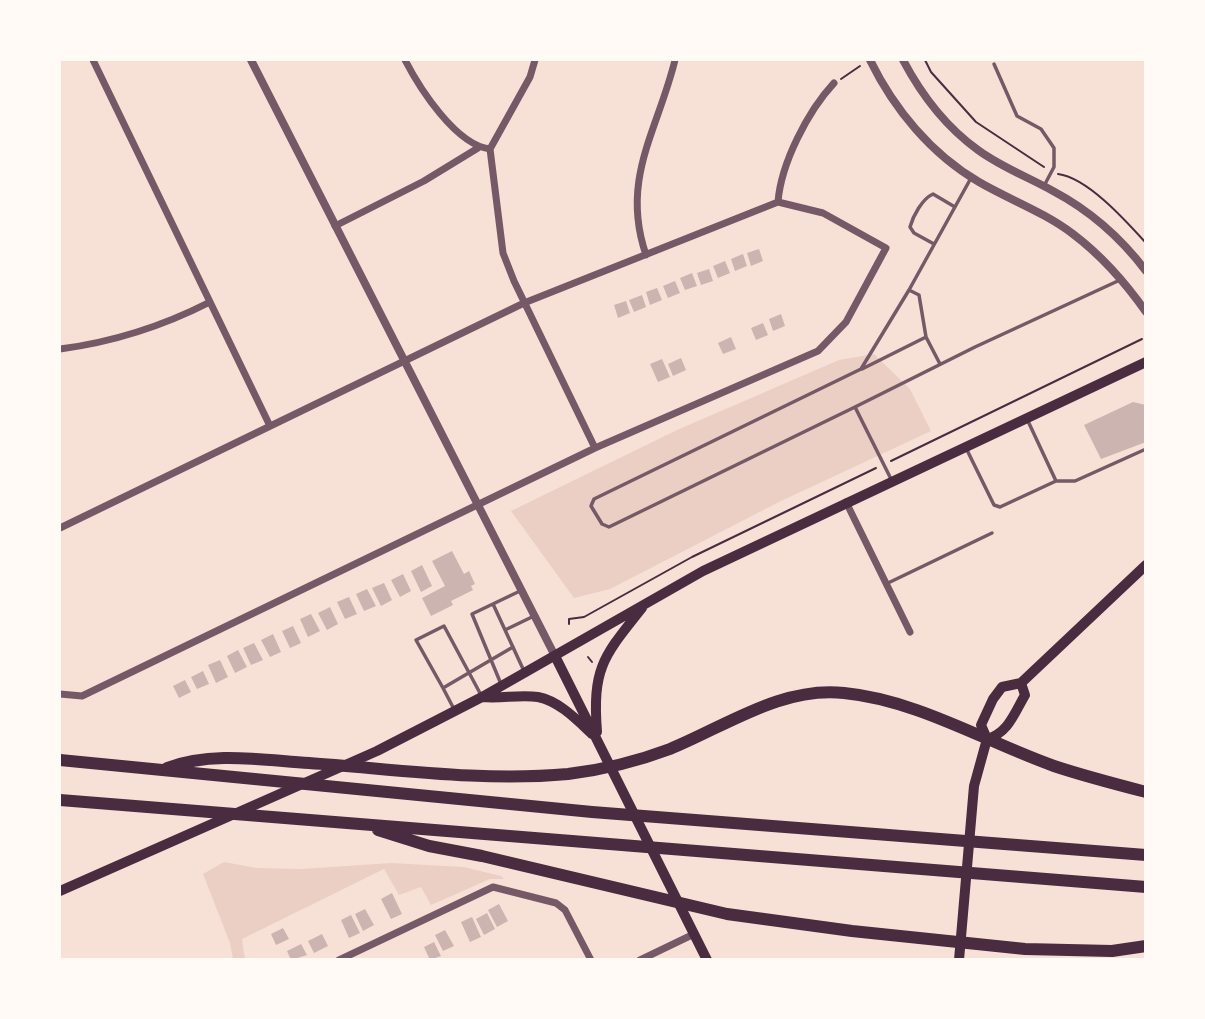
<!DOCTYPE html>
<html>
<head>
<meta charset="utf-8">
<style>
  body { margin:0 }
  #map { position:relative; width:1205px; height:1019px; overflow:hidden; background:#f7e1d7; font-family:Bitter,serif }
  canvas { display:block }
  .frame { position:absolute; inset:0; border:61px solid #fffaf5; pointer-events:none }
</style>
</head>
<body>
<div id="map">
<canvas width="1205" height="1019"></canvas>
<div class="frame"></div>
</div>
<script>
const c = document.querySelector('canvas').getContext('2d');
c.lineJoin = 'round';
function paint(path, color) {
  c.fillStyle = color;
  c.fill(path, 'evenodd');
}
function strokePath(path, color, width, dash) {
  c.strokeStyle = color;
  c.lineWidth = width;
  c.lineCap = dash ? 'butt' : 'round';
  c.setLineDash(dash || []);
  c.stroke(path);
}
paint(new Path2D(`
  M874,354L910,389L931,431L779,502L610,589L574,598L511,511L677,430L839,360Z
  M224,862L257,868L301,869L391,863L464,867L501,876L504,879H490L431,905L421,887L399,895L384,869L242,939L245,959H233L230,943L203,874Z`), '#ebcfc5');
paint(new Path2D(`
  M759,249L763,261L751,266L747,253Z
  M743,254L747,266L735,271L731,259Z
  M725,261L730,273L718,278L713,266Z
  M709,269L713,281L701,285L697,273Z
  M692,273L697,286L685,290L680,278Z
  M675,281L680,293L668,298L663,286Z
  M657,288L662,300L650,305L646,292Z
  M642,295L646,307L634,312L629,300Z
  M626,301L630,313L618,318L614,305Z
  M781,314L785,326L773,331L769,319Z
  M763,323L768,335L756,340L751,328Z
  M731,337L736,349L723,354L718,343Z
  M681,358L686,370L673,376L668,364Z
  M662,359L670,377L658,382L650,364Z
  M1133,402L1146,405V442L1101,459L1084,425Z
  M452,551L464,574L469,571L475,584L471,586L473,590L451,601L453,605L431,616L422,598L445,586L432,561Z
  M422,565L432,586L421,592L411,571Z
  M403,574L411,591L400,597L391,580Z
  M384,583L392,600L381,606L372,588Z
  M367,589L376,606L364,611L356,594Z
  M349,597L357,614L345,619L337,602Z
  M330,607L338,624L327,630L318,613Z
  M311,614L320,631L308,637L300,619Z
  M293,626L301,643L290,648L282,631Z
  M273,634L281,652L270,657L261,640Z
  M254,643L263,660L251,665L243,648Z
  M238,650L247,667L235,673L227,656Z
  M220,660L228,677L216,683L208,665Z
  M203,671L209,684L197,689L191,677Z
  M185,680L191,692L179,698L173,686Z
  M392,893L402,914L391,919L381,899Z
  M499,904L508,921L497,927L488,910Z
  M365,909L374,925L363,931L355,914Z
  M487,913L495,929L484,935L476,919Z
  M351,915L360,933L349,938L341,920Z
  M472,917L481,937L470,942L461,922Z
  M283,928L289,939L276,945L271,934Z
  M445,930L454,946L443,951L435,935Z
  M322,934L328,946L314,953L308,941Z
  M434,942L441,956L430,960L424,947Z
  M301,944L307,955L291,960L287,951Z`), '#ccb4b1');
strokePath(new Path2D(`
  M925,60L931,72L976,122L1044,167
  M841,79L860,66
  M1058,174C1088,178 1126,221 1146,243
  M891,461L1142,339
  M569,624V619L584,617L692,557L876,468
  M588,657L592,662`), '#4a2c40', 2);
strokePath(new Path2D(`
  M994,64L1017,116L1041,129L1054,148V167L1045,184
  M934,244L914,233L910,227C913,216 922,199 933,194L955,207
  M940,364L926,337L919,295L909,290L971,178
  M862,369L926,337
  M855,407L609,527L602,524L591,506L594,499L861,369L909,290
  M1027,419L1056,481
  M966,448L994,505L1000,507L1056,481H1075L1146,449
  M891,479L855,407L975,347L1120,280
  M888,583L992,533
  M493,604L524,671
  M505,630L534,616
  M501,684L472,614L520,591
  M443,688L416,640L444,626L481,695
  M455,711L443,688L513,647`), '#755966', 3.5);
strokePath(new Path2D(`
  M93,60L270,426
  M405,60C420,89 456,145 490,149
  M535,60L530,77L490,149L503,253L514,281L595,448
  M778,202C781,163 808,111 834,83
  M335,226L424,181L478,148
  M646,255C620,179 658,130 675,60
  M60,349C114,342 161,327 210,302
  M846,502L910,632
  M60,528L524,303L778,202L823,213L886,248L846,322L818,351L595,448L82,696L60,694
  M339,960L493,887L556,903L565,910L591,960
  M640,960L694,934`), '#755966', 7);
strokePath(new Path2D(`
  M251,60L555,656
  M870,60C894,109 931,154 979,182C1010,200 1044,212 1073,234C1102,256 1125,282 1146,312
  M903,60C921,94 946,127 978,150C1001,167 1028,177 1053,191C1089,210 1121,238 1146,271`), '#755966', 8);
strokePath(new Path2D(`
  M555,656L707,960
  M483,697C501,699 520,694 538,697C559,701 577,720 592,734
  M597,732C592,667 604,656 642,608
  M987,739C1008,733 1014,714 1025,695L1021,683
  M60,891L377,751L482,697L703,571L1146,362
  M959,960L974,786L987,739L981,725L993,699L1002,687L1021,683L1146,565`), '#4a2c40', 10);
strokePath(new Path2D(`
  M60,760L592,812L1146,855
  M167,768C212,751 262,760 309,763C394,769 482,782 568,774C602,770 638,761 670,749C726,726 782,686 844,693C917,700 986,742 1054,766C1084,776 1115,784 1146,792
  M60,800L1146,887
  M378,830L429,846L482,856L727,914L852,931L1025,949L1112,951L1146,946`), '#4a2c40', 12);
</script>
</body>
</html>
